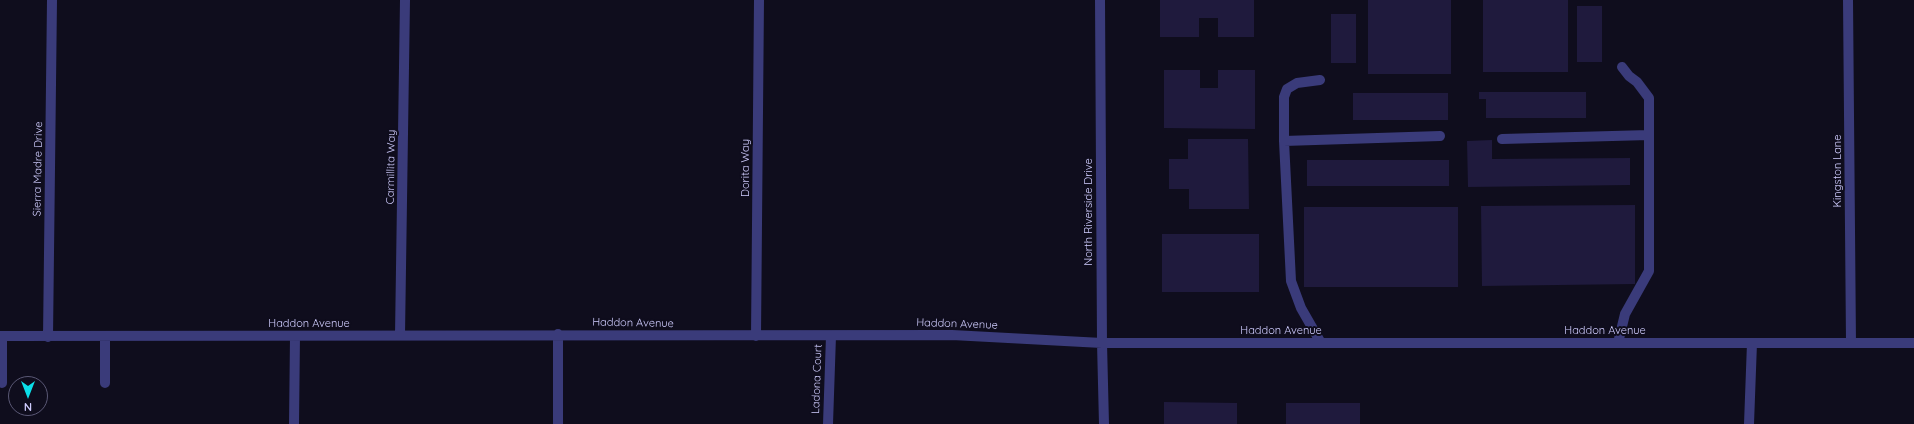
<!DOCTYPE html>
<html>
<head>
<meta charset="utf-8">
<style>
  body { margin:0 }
  #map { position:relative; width:1914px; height:424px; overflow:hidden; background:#0f0d1d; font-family:Quicksand,sans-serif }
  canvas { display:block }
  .north { position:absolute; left:8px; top:376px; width:40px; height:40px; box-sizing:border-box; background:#0f0d1d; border:1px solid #5b5976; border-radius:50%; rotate:180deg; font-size:11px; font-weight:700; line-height:16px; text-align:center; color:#cecbfc }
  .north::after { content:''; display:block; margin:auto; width:14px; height:18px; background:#0bdee8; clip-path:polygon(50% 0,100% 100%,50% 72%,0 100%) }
</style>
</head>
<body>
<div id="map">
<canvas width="1914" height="424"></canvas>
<div class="north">N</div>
</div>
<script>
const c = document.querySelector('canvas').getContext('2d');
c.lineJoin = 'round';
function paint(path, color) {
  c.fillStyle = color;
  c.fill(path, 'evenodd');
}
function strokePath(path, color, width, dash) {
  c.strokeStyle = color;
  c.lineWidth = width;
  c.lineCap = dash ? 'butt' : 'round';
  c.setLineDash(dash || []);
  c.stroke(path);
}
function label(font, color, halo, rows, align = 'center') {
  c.font = font + ' Quicksand,sans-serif';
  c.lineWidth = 4;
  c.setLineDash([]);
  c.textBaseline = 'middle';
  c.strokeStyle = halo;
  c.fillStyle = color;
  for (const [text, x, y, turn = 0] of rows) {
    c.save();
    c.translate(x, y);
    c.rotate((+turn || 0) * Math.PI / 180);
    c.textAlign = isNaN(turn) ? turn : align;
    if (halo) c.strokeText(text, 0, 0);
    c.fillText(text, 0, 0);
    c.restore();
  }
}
paint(new Path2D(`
  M1160,0H1254V37H1218V18H1199V37H1160Z
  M1368,0H1451V74H1368Z
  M1483,0H1568V72H1483Z
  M1577,6H1602V62H1577Z
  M1331,14H1356V63H1331Z
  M1164,70H1200V88H1218V70H1255V129L1164,128Z
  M1479,92H1586V118H1486V99H1479Z
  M1353,93H1448V120H1353Z
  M1188,139H1248L1249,209H1189V189H1169V159H1188Z
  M1492,140V159L1630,158V185L1468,187L1467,141Z
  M1307,160H1449V186H1307Z
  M1635,205V284L1482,286L1481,206Z
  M1304,207H1458V287H1304Z
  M1162,234H1259V292H1162Z
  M1164,402L1237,403V424H1164Z
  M1286,403H1360V424H1286Z`), '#1f1a3d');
strokePath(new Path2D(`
  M1100,0L1102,343L1104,424
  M1848,0L1851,343
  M1320,80L1297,83L1287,89L1284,97V141L1291,281L1301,308L1321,343
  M1502,139L1649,135
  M1284,141L1440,136
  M400,335L405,0
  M0,336L952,335L1102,343H1914
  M2,336V383
  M756,336L759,0
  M48,337L52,0
  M105,337V383
  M1618,343L1625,314L1649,271V98L1637,82L1629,76L1622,67
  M294,424L295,336
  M558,424V334
  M828,424L831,336
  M1749,424L1752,343`), '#3a3b7a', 10);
label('11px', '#cecbfc', '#0f0d1d', [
  ["Carmillita Way",391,167,-89],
  ["Dorita Way",746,168,-90],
  ["Sierra Madre Drive",38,169,-89],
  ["Kingston Lane",1838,171,-90],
  ["North Riverside Drive",1089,212,-90],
  ["Haddon Avenue",633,323,1],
  ["Haddon Avenue",309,324],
  ["Haddon Avenue",957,324,2],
  ["Haddon Avenue",1281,331],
  ["Haddon Avenue",1605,331],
  ["Ladona Court",817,379,-88]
]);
</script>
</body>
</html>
